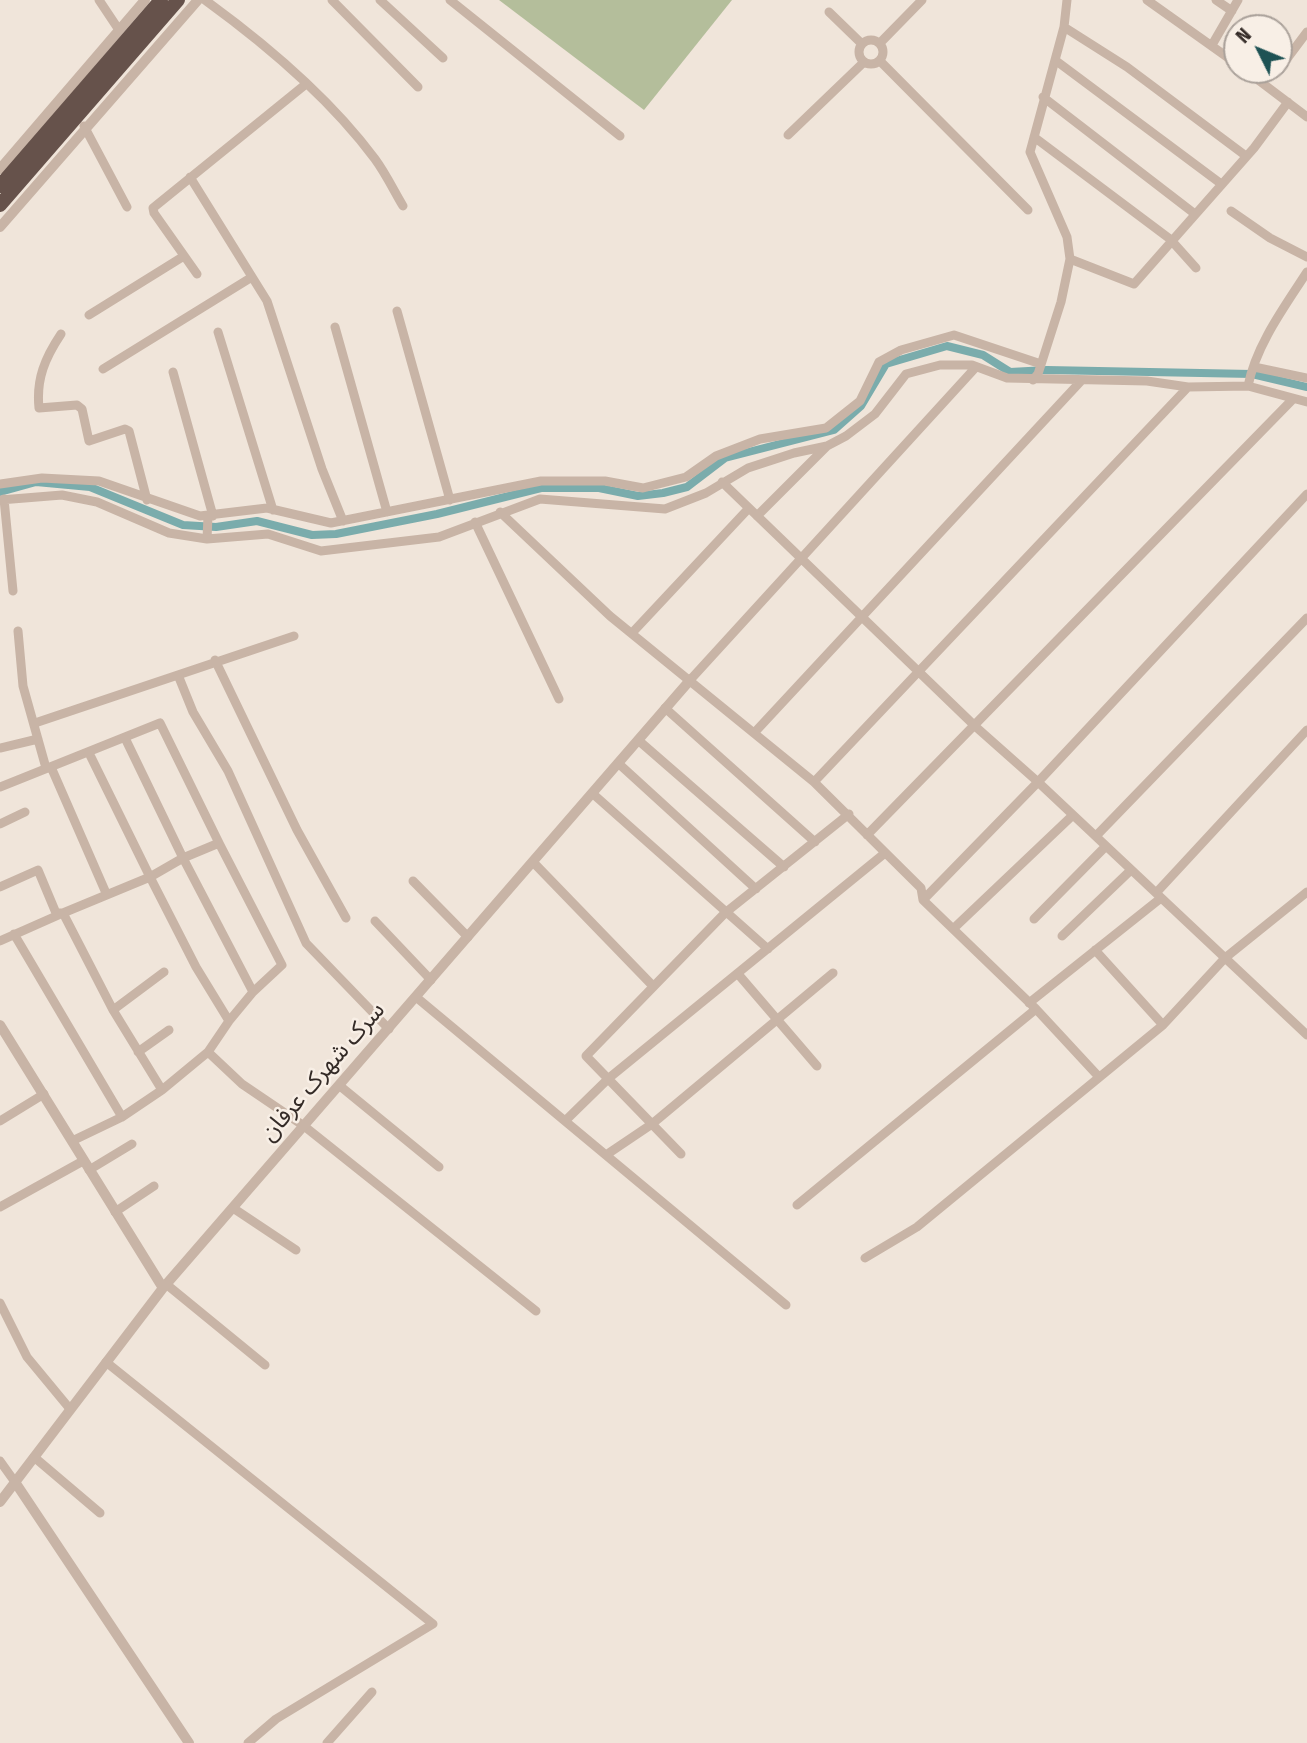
<!DOCTYPE html>
<html>
<head>
<meta charset="utf-8">
<style>
  body { margin:0 }
  #map { position:relative; width:1307px; height:1743px; overflow:hidden; background:#f0e5da; font-family:"Fira Sans Condensed",sans-serif }
  canvas { display:block }
  .north { position:absolute; left:1223px; top:14px; width:70px; height:70px; box-sizing:border-box; background:#f8efe6; border:2px solid #aaa19a; border-radius:50%; rotate:313deg; font-size:19px; font-weight:700; line-height:28px; text-align:center; color:#342b27 }
  .north::after { content:''; display:block; margin:auto; width:24px; height:32px; background:#1e5254; clip-path:polygon(50% 0,100% 100%,50% 72%,0 100%) }
</style>
</head>
<body>
<div id="map">
<canvas width="1307" height="1743"></canvas>
<div class="north">N</div>
</div>
<script>
const c = document.querySelector('canvas').getContext('2d');
c.lineJoin = 'round';
function paint(path, color) {
  c.fillStyle = color;
  c.fill(path, 'evenodd');
}
function strokePath(path, color, width, dash) {
  c.strokeStyle = color;
  c.lineWidth = width;
  c.lineCap = dash ? 'butt' : 'round';
  c.setLineDash(dash || []);
  c.stroke(path);
}
function label(font, color, halo, rows, align = 'center') {
  c.font = font + ' "Fira Sans Condensed","Noto Sans Arabic",sans-serif';
  c.lineWidth = 5;
  c.setLineDash([]);
  c.textBaseline = 'middle';
  c.strokeStyle = halo;
  c.fillStyle = color;
  for (const [text, x, y, turn = 0] of rows) {
    c.save();
    c.translate(x, y);
    c.rotate((+turn || 0) * Math.PI / 180);
    c.textAlign = isNaN(turn) ? turn : align;
    if (halo) c.strokeText(text, 0, 0);
    c.fillText(text, 0, 0);
    c.restore();
  }
}
paint(new Path2D(`
  M499,0H732L644,110Z`), '#b4be9b');
strokePath(new Path2D(`
  M0,492L36,482L90,487L183,525L216,527L257,521L312,535L336,534L437,514L541,488H599L638,496L663,493L687,487L725,458L834,430L861,406L886,364L947,346L983,355L1010,372L1047,370L1252,374L1307,387`), '#7aacac', 8);
strokePath(new Path2D(`
  M99,0L119,30
  M205,0C267,45 329,97 375,159C386,174 394,191 403,206
  M332,0L418,87
  M380,0L443,58
  M450,0L620,136
  M1147,0L1237,64
  M1216,0L1232,11
  M829,12L862,44
  M1064,27L1127,67L1246,156
  M859 52a12 12 0 1 1 24 0a12 12 0 1 1-24 0Z
  M880,43L922,0
  M1212,45L1238,0
  M1055,60L1220,183
  M880,61L1028,210
  M1283,64L1307,32
  M1245,70L1307,117
  M1043,97L1195,214
  M84,126L127,207
  M788,135L864,62
  M1034,137L1170,239L1196,268
  M190,177L267,301L322,469L343,521
  M1231,211L1270,238L1307,257
  M1070,259L1134,284L1254,148L1288,102
  M197,274L154,213L153,208L306,84
  M397,311L450,500
  M89,315L184,256
  M335,327L387,512
  M218,332L273,510
  M61,334C45,358 36,379 39,408L77,405L82,409L89,441L125,429L129,431L147,500
  M1254,367L1307,378
  M103,369L252,277
  M173,372L213,516
  M1033,380L1038,374L1061,302L1070,259L1067,237L1030,152L1064,27L1067,0
  M1248,386C1256,345 1285,306 1307,272
  M722,482L976,727L1038,782L1307,1035
  M0,484L42,478L99,481L200,516L267,508L331,523L541,481H605L643,488L686,477L716,456L760,439L826,428L860,401L879,362L901,350L954,335L1041,364
  M4,499L13,591
  M0,500L62,495L97,502L169,533L207,539L268,534L321,551L439,537L540,499L665,509L706,493L748,468L794,453L827,446L846,436L875,414L906,374L940,365H972L1007,378L1147,381L1188,387L1248,386L1307,402
  M500,512L610,616L814,782L921,888L923,900L1036,1009L1099,1077
  M757,516L827,446
  M475,522L559,699
  M207,539L208,516
  M18,631L23,686L46,768
  M632,633L749,508
  M215,660L297,830L346,918
  M178,675L193,712L228,771L306,943L389,1029
  M691,679L976,367
  M665,708L815,842
  M35,723L294,636
  M755,732L1081,381
  M125,738L183,858L219,843L282,965L253,992
  M638,740L784,867
  M0,748L38,739
  M89,753L150,877L183,858L253,992L229,1021
  M618,763L756,889
  M51,767L106,893
  M814,782L1188,387
  M0,787L160,723L219,843
  M592,793L768,949
  M0,824L25,812
  M867,835L1292,400
  M1096,836L1307,618
  M533,862L652,985
  M413,881L468,937
  M0,887L38,870L56,913H63L150,877L196,967L229,1021L208,1052L162,1090
  M1156,893L1307,730
  M923,900L1038,782L1307,494
  M1034,919L1106,846
  M375,921L431,980
  M953,929L1073,815
  M14,934L122,1117
  M1062,936L1131,870
  M0,941L63,913L113,1010L162,1090L122,1117L72,1141
  M1095,950L1163,1025
  M738,974L817,1066
  M416,997L786,1305
  M1029,1003L1161,898
  M113,1010L164,972
  M138,1052L169,1030
  M208,1052L242,1084L304,1126L536,1311
  M340,1086L439,1167
  M0,1121L44,1094
  M565,1121L609,1078L885,853
  M681,1154L586,1056L725,913L849,814
  M606,1155L652,1124L833,973
  M89,1170L132,1144
  M797,1205L1036,1009
  M0,1207L83,1161
  M233,1208L296,1250
  M115,1212L154,1186
  M865,1258L917,1227L1163,1025L1225,958L1307,892
  M166,1284L265,1365
  M0,1303L27,1357L70,1409
  M106,1362L433,1624L276,1719L248,1743
  M34,1457L100,1513
  M0,1461L15,1482
  M327,1743L372,1692`), '#c8b4a6', 9);
strokePath(new Path2D(`
  M0,169L145,0
  M0,227L198,0
  M0,1025L163,1288
  M15,1482L189,1743
  M0,1502L163,1288L691,679`), '#c8b4a6', 10);
strokePath(new Path2D(`
  M0,186L161,0
  M0,205L178,0`), '#66524b', 14);
label('24px', '#342b27', '#f8efe6', [
  ["سرک شهرک عرفان",323,1072,-49]
]);
</script>
</body>
</html>
